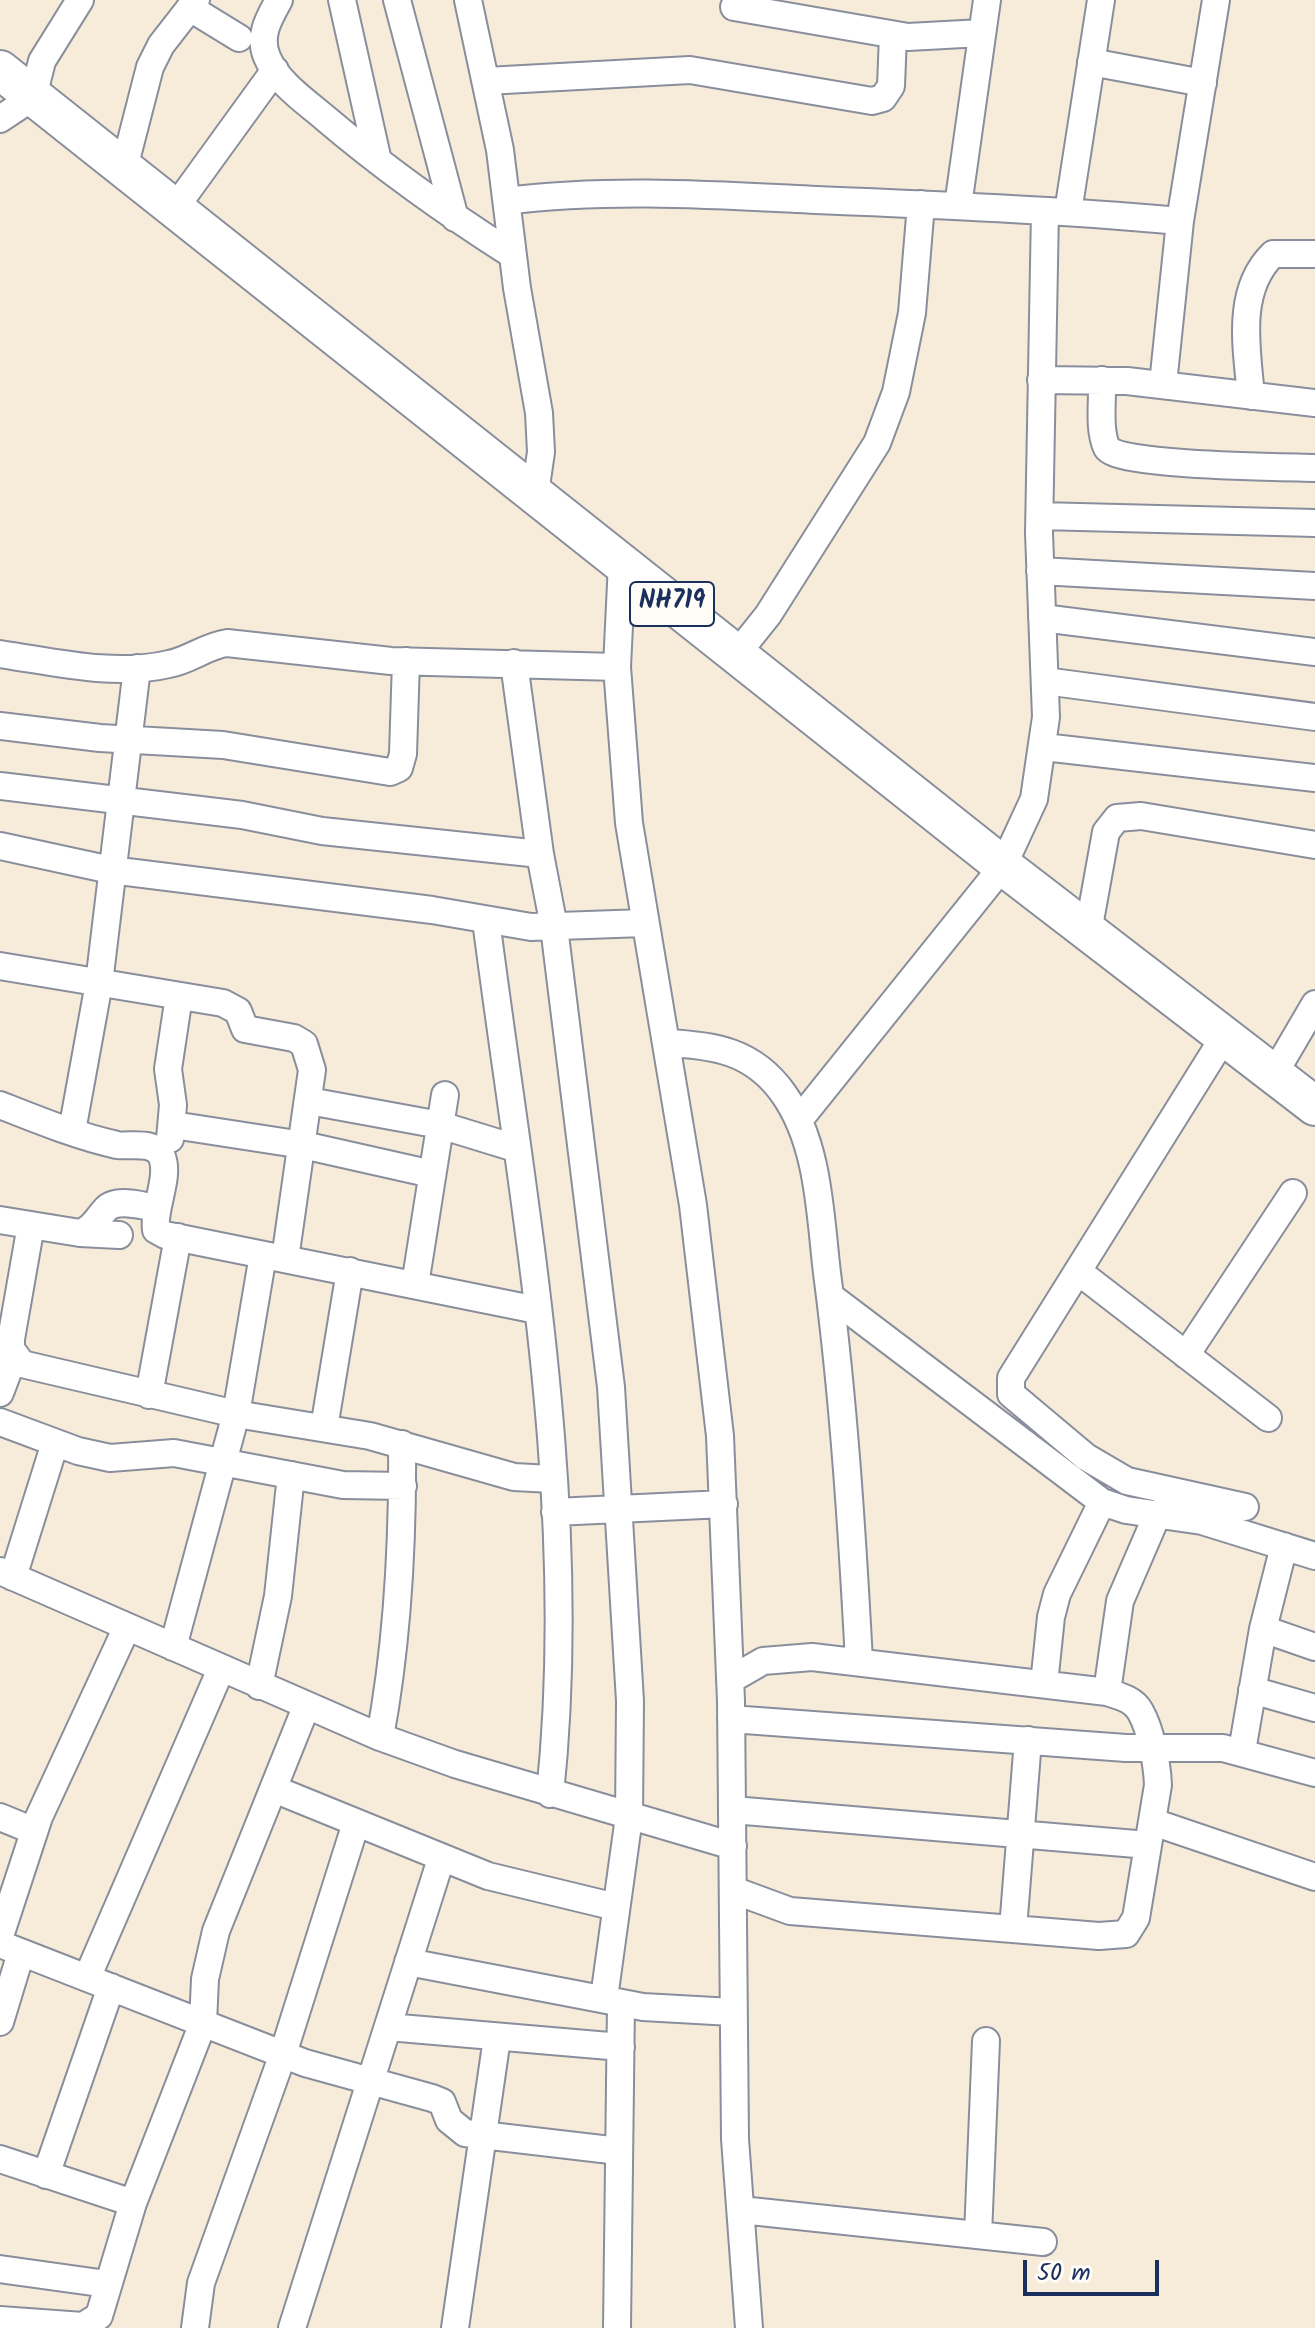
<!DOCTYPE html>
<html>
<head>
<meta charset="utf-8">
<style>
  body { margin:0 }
  #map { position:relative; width:1315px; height:2328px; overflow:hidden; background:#f7ecda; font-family:Kalam,sans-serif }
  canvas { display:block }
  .scale { position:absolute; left:1023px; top:2260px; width:136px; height:36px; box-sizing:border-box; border:4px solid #1b2f5e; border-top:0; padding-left:10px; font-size:24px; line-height:28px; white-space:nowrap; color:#1b2f5e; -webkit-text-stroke:6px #fdfcf7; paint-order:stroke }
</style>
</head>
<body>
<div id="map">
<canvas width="1315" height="2328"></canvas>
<div class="scale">50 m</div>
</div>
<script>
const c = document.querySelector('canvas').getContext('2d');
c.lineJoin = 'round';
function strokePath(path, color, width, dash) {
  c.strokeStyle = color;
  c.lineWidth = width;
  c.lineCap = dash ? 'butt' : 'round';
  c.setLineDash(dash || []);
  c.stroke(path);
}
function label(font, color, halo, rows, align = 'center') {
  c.font = font + ' Kalam,sans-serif';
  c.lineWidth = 6;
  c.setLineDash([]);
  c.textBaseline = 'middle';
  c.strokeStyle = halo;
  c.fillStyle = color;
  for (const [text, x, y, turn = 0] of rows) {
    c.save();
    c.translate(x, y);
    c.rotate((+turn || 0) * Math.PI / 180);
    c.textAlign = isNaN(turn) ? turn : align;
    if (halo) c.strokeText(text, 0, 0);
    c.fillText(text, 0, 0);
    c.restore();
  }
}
const minor = new Path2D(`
  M279,0C269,18 258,36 267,57C277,82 305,101 325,118C385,169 447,213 513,255
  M342,0L378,161
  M397,0L455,218
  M468,0L500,150L517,288L539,413L541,452L535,493
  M734,7L908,37L982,33
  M190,8L239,38
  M1091,62L1203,83
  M486,81L690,70L872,101L883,98L891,86L893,35
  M0,119L33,97L42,61L80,0
  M124,168L150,67L161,45L196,0
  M507,201C610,188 713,195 816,200C938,205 1059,210 1180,221
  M958,206L987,0
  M175,208L275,70
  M1068,212L1101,0
  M1041,380L1127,381L1315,403
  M1102,380C1103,399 1098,430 1107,448C1118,466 1286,467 1315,468
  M1163,384L1180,221L1216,0
  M1251,396C1247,349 1235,291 1273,254H1315
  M1040,516L1315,523
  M622,563L617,667L629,823L693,1205L720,1436L731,1701L735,2139L749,2328
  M1040,571L1315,586
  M1042,618L1315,652
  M0,654C55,662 114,677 169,664C190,660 206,646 227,643L391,661L617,667
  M736,655L768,615L877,443L896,392L912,313L921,204
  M514,663L540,854L554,927L611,1387L630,1701L629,1817L604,1998
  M1045,681L1315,717
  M0,726L100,738L223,745L390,772L399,768L403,754L406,661
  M1044,747L1315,778
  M0,786L242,815L322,831L540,854
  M0,846L111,870L432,910L531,927L644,923
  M486,920C523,1208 581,1503 550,1794
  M1088,932L1106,832L1117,818L1141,816L1315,845
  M0,966L223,1003L238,1011L245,1029L294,1038L304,1044L312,1070L285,1259
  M1224,1037L1011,1378V1394L1086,1457L1127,1481L1245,1507
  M666,1043C714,1045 753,1051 783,1093C819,1143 820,1214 827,1273C844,1403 852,1531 859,1661
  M1274,1074L1315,1004
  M309,1101L440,1125L515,1148
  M0,1105C38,1120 77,1136 117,1145C130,1147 155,1140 162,1157C170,1178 153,1208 156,1230L165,1235L537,1310
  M799,1120L1003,866L1034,799L1046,717L1039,533L1045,211
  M173,1125L303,1145L432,1174
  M72,1131L99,983L137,668
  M170,1139L173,1105L168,1069L179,996
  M0,1220L80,1233C93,1228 96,1220 105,1210C116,1197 142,1206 157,1208
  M31,1225L11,1339V1349L22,1364L236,1414L370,1436L514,1477L552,1479
  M80,1233L119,1235
  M1079,1272L1268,1418
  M415,1285L445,1095
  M830,1296L1102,1502L1126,1510L1202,1521L1315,1556
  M1186,1355L1293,1193
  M0,1393L14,1356
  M149,1395L178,1237
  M0,1422L78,1451L110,1458L174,1453L343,1485L403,1486
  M324,1428L350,1271
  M555,1512L724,1504
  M0,1571L380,1737L455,1764L733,1846
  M13,1577L55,1443
  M1263,1629L1315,1647
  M173,1647L236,1414L263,1255
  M730,1680L763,1661L812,1657L1107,1692C1119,1696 1133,1699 1140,1711C1151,1730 1157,1763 1158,1785L1136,1918L1126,1934L1099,1936L790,1911L733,1890
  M1044,1684L1051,1617L1057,1594L1102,1502
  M259,1686L278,1596L291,1475
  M1252,1690L1315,1708
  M1107,1692L1120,1601L1158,1513
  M731,1719L1126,1748H1223L1315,1773
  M380,1737C398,1640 403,1542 402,1444
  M1242,1751L1263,1629L1284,1546
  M274,1789L488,1876L616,1907
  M733,1810L1148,1845
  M0,1817L34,1831
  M1153,1822L1315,1877
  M1013,1929L1028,1740
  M0,1936L39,1817L127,1627
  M0,1944L305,2063L432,2098L442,2102L449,2120L465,2133L619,2151
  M408,1962L643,2007L732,2012
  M87,1978L221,1669
  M0,2022L21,1953
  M388,2027L621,2047
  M0,2159L133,2203
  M46,2175L111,1987
  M741,2210L1043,2242
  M978,2235L986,2041
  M0,2269L107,2284
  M0,2320L83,2326L99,2316L133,2203L203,2023L205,1979L216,1931L306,1707
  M195,2328L201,2283L283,2054L356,1823
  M292,2328L441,1859
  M455,2328L497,2038
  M617,2328L621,2003`);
const highway = new Path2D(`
  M0,70L1003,866L1315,1106`);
strokePath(minor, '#898e9c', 30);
strokePath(highway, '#898e9c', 42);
strokePath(minor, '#fff', 26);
strokePath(highway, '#fff', 38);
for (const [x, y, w] of [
  [672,604,84]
]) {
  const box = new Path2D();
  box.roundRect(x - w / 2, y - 22, w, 44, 6);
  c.fillStyle = '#fdfcf7';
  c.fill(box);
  strokePath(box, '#1b2f5e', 2);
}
label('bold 26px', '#1b2f5e', null, [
  ["NH719",672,604]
]);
</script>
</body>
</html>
